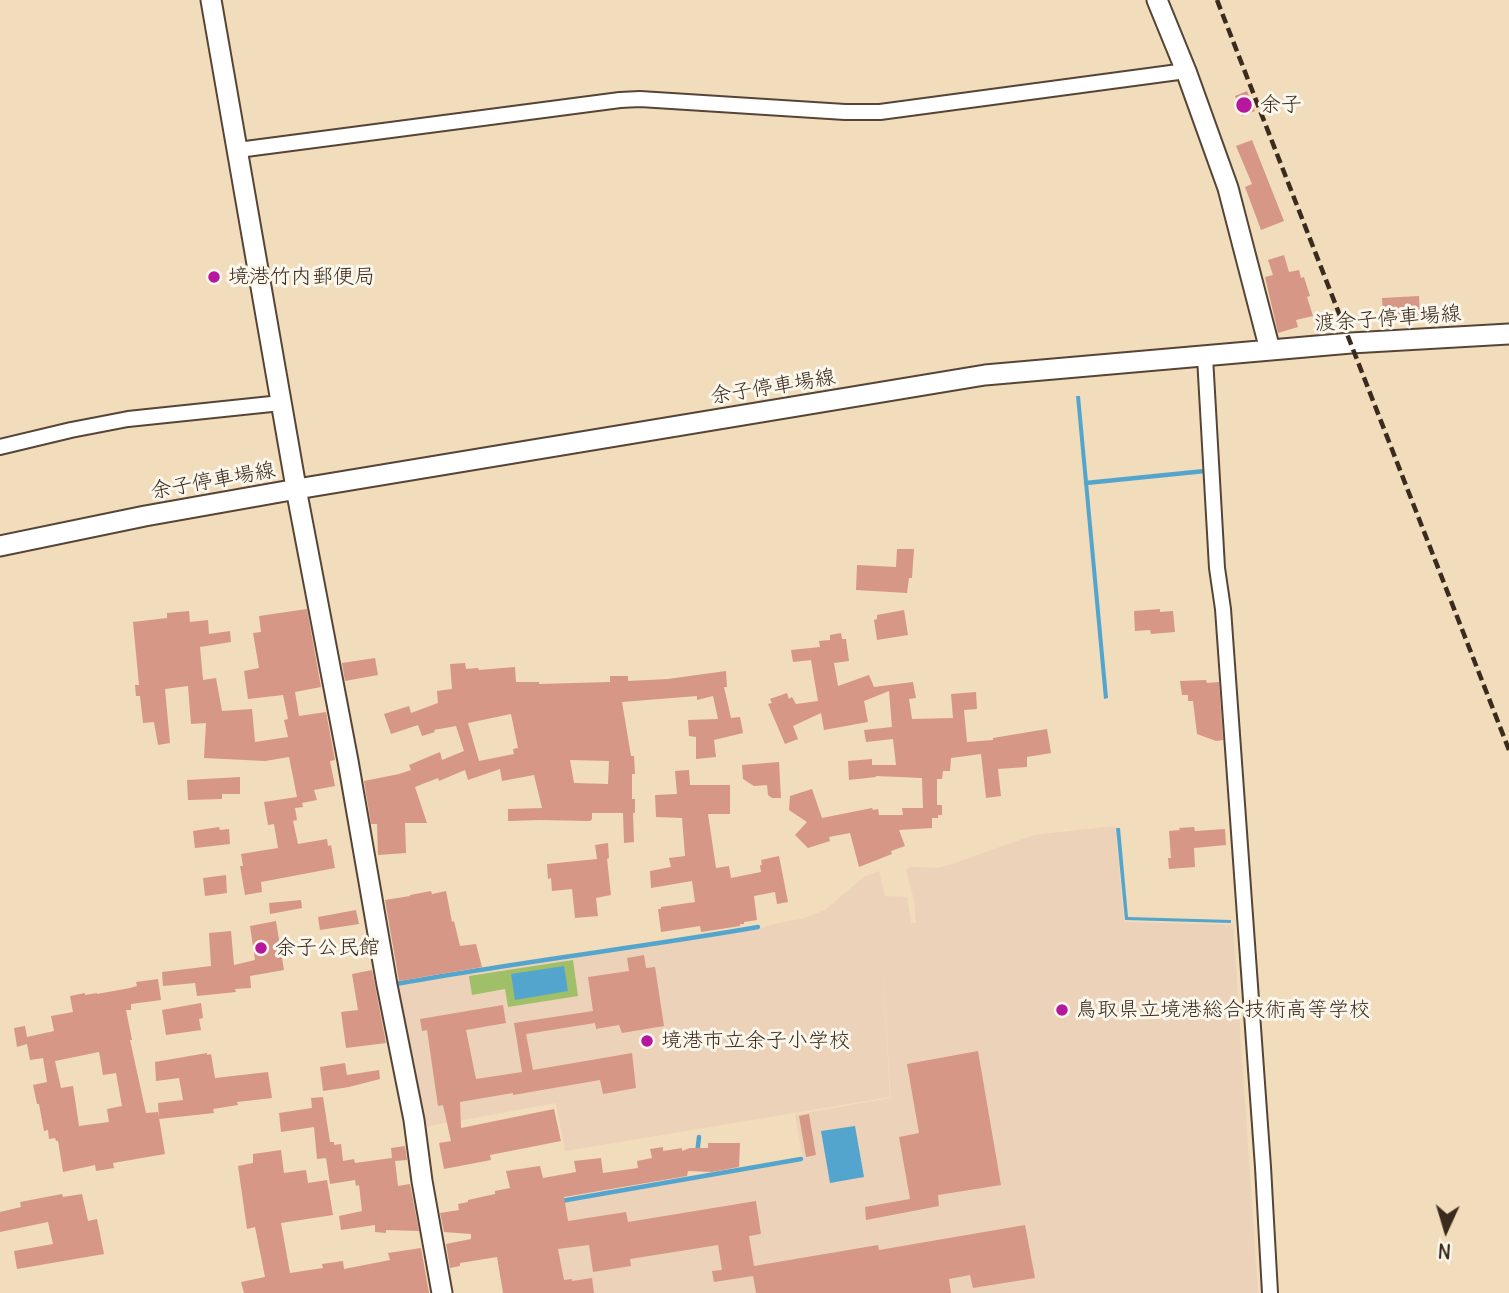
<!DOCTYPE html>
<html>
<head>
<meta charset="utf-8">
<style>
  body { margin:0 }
  #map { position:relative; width:1509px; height:1293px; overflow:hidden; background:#f1dcbb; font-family:Delius,sans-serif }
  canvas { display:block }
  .north { position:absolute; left:1411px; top:1195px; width:70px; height:70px; -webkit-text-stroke:5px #fbf7ec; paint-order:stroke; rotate:184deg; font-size:19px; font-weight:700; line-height:28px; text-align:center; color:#3b2a1e }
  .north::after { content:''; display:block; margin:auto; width:24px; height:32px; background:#3b2a1e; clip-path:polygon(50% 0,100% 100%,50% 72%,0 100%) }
</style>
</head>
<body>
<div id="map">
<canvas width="1509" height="1293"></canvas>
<div class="north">N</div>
</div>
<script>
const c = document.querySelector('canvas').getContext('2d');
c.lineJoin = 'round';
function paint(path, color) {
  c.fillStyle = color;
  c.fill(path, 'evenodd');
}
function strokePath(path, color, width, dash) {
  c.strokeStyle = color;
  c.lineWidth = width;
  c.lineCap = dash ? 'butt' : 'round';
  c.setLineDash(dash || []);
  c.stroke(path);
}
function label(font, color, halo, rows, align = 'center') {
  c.font = font + ' Delius,"Klee One",sans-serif';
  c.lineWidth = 6;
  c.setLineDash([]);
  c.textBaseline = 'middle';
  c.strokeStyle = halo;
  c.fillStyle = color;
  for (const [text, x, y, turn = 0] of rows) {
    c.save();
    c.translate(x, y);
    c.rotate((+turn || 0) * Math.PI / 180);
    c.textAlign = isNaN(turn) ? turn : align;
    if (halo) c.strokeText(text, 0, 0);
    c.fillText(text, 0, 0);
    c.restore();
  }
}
paint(new Path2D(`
  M1115,826L1124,922L1233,925L1258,1293H554L538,1205L803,1160L795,1115L891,1098L880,926L890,1097L565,1151L556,1103L424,1127L397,985L759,929L778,923L801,919L825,910L864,877L879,871L885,896L907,897L911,923H916L914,900L906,870L910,867L938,868L952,864L1034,835Z`), '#ecd2b9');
paint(new Path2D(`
  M573,960L578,996L508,1007L505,989L472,995L469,976Z`), '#9fbf68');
paint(new Path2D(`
  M1076,396H1080L1108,698L1104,699Z
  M1116,828H1120L1128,917L1231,920V923L1125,920Z
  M564,966L568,991L515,1000L511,974Z
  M855,1126L864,1177L830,1183L821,1131Z`), '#54a5ce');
strokePath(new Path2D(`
  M1086,483L1205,471
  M396,984C516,962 638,948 758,927
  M697,1154L699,1137
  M561,1201L801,1159`), '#54a5ce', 4.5);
paint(new Path2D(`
  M1247,91L1255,111L1242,116L1235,96Z
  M1252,140L1284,221L1261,230L1245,187L1252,184L1236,146Z
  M1284,255L1289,272L1299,270L1301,278L1304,277L1310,296L1307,297L1313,316L1296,320L1298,327L1278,333L1265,277L1273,275L1268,260Z
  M1419,296L1420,315L1383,317L1382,298Z
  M897,549H914L912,578H909L907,593L856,590L857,565L896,567Z
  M307,609L321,687L295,692L299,716L326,712L335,760L330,761L335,786L314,790L317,800L302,803L303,807L295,808L297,820L293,821L298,844L327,839L328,846L331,845L335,868L261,882L262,892L245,895L240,866H243L241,854L278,848L274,824L268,825L264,802L297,797L289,757L265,761L204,758L206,723L191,724L188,686L165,689L170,743L158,745L154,722L143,723L140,696H136L135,685H139L133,622L167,618V613L189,611L190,622L208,620L209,634L230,631L231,642L200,647L203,680L216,678L222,711L252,709L255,742L288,737L284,720L288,719L283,695L248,699L244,671L259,668L253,633L261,632L259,616Z
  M1160,609V612L1173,611L1175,632L1151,634L1150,630L1135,631L1134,611Z
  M904,610L908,635L877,640L874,620L877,619V615Z
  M841,633L842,639H846L849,661L834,663L838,686L869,675L874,687L913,682L916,698L909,699L912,719L953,718L951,694L976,692L977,709L964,710L967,742L993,740V738L1047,729L1051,753L1027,757V767L998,769L1001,796L986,798L981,754L951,758L950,771H943L942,779H937V805H942V815H938V818H932V828L899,830L905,846L891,851L892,854L859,867L850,833L829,837L830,841L808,848L795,835L807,822L789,810L790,796L812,789L822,818L872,808L873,810L878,809L879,815H903L902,808H923L922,778L876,776V777L849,780L848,761L872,759V765H896L893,739L866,742L864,730L892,727L889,691L864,701L868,722L824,730L821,713L793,726L798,739L785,744L768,704L772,703L770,699L787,693L789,699L792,697L796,704L818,701L811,660L793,662L791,650L820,647L819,641L830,640V635Z
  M375,658L378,675L345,681L342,663Z
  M465,663L466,669L478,668L479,670L515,667L516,682H539V684L610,682V676H628V681L668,679L726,671L727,687H724L731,718L740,717L743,733L714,740L716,757L696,759V737L689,736L688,720L718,719L713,696L697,700V696L622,702L631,756H634L635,774H632V799H635V813H633L634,842L624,843L623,813H592V819L590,821L540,820L508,821V809L542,808L534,775L502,781L500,769L468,780L465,770L439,781L438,778L415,787L427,823H405L406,853L378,855L377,824H371L364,781L399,774L411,770L409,765L440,752L442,760L464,751L456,726L434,730L435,732L422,736L418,725L391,734L384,714L409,706L411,713L438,703L437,691L452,689L450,664ZM511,714L518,748L513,749L514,754L479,761L468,723ZM570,760L609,761L608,784L574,783Z
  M1206,680L1207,683L1219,682L1223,740L1216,741L1197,734L1193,701H1188V695H1182L1180,681Z
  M779,762L781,798H772L768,795L767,785L754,786L743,779L742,765Z
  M689,770L690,785H730V814H708L716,868L729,866L731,878L761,872L760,865H762L761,860L779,856L788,902L777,904L775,892L754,896L757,920L744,922V924H740V926L701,932L700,926L661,932L658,909H661V907L695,902L692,881L651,888L650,871L671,867L669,858L685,856L682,818L656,817L655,795L677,794L675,771Z
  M240,777V794H222V799L188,800L187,780Z
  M219,827L220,830L229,829L230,844L195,848L193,831Z
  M1194,827L1195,831L1225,829L1226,845L1194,848L1195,867L1169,869L1168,858H1171L1169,831L1180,830L1179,828Z
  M608,843L609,858L607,859L611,895L596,898L598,916L575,918L572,889L552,891L551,878L548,879L547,864L597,859L595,845Z
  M226,875L227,893L205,896L203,878Z
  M431,891L432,894L446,891L452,922L454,921L460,946L476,944L482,967L399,981L385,900L410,896V895Z
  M301,900L302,908L270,914L269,903Z
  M356,910L359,924L320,930L318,917Z
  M276,921L284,970L250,976L251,988L235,989L236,992L197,996L195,983L163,986L162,972L211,966L209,933L231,931L234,965L255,960L250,926Z
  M644,955L646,968L655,967L664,1026L622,1033L619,1025L596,1029L595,1023L526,1034L533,1070L632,1053L636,1088L603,1094L600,1080L513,1095V1093L460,1102L461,1128L554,1109L561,1141L490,1155L491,1160L444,1169L439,1143L451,1141L443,1105L438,1106L427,1030L422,1031L420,1019L503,1005L506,1023L466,1030L476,1079L522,1072L514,1023L593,1011L588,977L629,971L627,958Z
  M372,970L386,1043L346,1048L341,1012L358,1010L352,974Z
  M158,979L161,1000L131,1004V1010H126L132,1040H130L146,1113L158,1112L165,1154L113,1163L114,1168L96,1171L95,1165L63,1172L58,1141H56L55,1138L49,1139L48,1130L44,1131L39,1104H37L33,1085L47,1082L43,1058L30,1060L27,1044L17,1047L14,1028L25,1026L27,1037L54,1031L51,1016L73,1012L70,996L85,993V995L97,993V994L130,988L137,986L136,982ZM99,1052L103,1075L116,1073L122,1106L107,1109L109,1122L79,1126L73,1086L61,1088L55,1061Z
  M201,1003L203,1018L199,1019L201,1030L166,1035L162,1010Z
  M978,1051L1001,1185L938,1195L939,1206L866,1220L865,1207L910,1199L899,1137L919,1133L907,1064Z
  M207,1053V1055L211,1054L215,1078L268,1072L272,1098L237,1102L238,1105L213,1109L214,1113L159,1119L158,1103L183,1100L179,1078L156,1081L155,1062Z
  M345,1063L347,1075L379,1070L380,1079L349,1087L323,1091L320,1067Z
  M323,1097L330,1142H334V1145L341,1144L343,1161L354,1159L355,1163L392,1158L391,1148L405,1146L407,1160L395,1161L398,1186L410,1184L419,1231L386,1230V1233L375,1232V1225L341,1230L339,1216L362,1211L359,1185L356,1186L355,1180L330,1184L326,1158L317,1159L314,1127L281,1132L279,1113L312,1108L311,1098Z
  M809,1114L816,1155L806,1157L799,1116Z
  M708,1143H740L739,1167L712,1172L688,1171L687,1176L564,1197L568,1221L626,1212L628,1222L756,1201L761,1234L749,1236L754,1266L878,1245L879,1250L1025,1225L1035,1278L973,1288L970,1275L949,1279L951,1293H756L753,1276L714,1282L712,1271L722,1270L718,1245L630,1259L631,1266L593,1272L589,1245L558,1249L564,1280L572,1279V1281L592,1278L594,1293H503L497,1257L460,1263V1266L450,1268L446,1244L471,1239V1234L444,1232L440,1213L459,1210L458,1204L468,1202V1200L495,1194V1191L510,1188L506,1171L540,1166L543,1178L576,1172L574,1161L601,1158L603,1173L638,1168L637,1161L652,1158L650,1149L663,1147V1151L682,1148V1151L690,1148H708Z
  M281,1150L284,1173L306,1170L308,1183L327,1180L333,1215L281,1223L290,1273L323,1268L322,1264L343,1261L344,1269L390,1260L388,1253L421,1248L429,1293H244L241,1282L265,1277L255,1227L247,1229L238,1166L253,1163V1154Z
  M62,1194L63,1197L82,1194L88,1221L97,1219L104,1254L17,1269L14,1251L53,1244L48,1222L0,1232V1212L21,1207L20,1202Z`), '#d69786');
const street = new Path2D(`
  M238,150L620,100L640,99L845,112H880L1186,71
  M1205,357L1217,568L1223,609L1263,1167L1270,1293
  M0,447L71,430L128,419L281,403`);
const secondary = new Path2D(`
  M211,0L298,499L348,761L387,985L414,1120L422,1181L442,1293
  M1157,0L1186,71L1228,188L1270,350
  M0,546L145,516L297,489L985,375L1351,343L1509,334`);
strokePath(street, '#564536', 18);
strokePath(secondary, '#564536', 23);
strokePath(street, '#fff', 14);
strokePath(secondary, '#fff', 19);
strokePath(new Path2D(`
  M1217,0L1509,750`), '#3b2a1e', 4.5, [10, 5]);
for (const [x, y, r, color] of [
  [1244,105,9,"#b5179e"],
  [214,277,7,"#b5179e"],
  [261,948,7,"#b5179e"],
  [1062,1010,7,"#b5179e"],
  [647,1041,7,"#b5179e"]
]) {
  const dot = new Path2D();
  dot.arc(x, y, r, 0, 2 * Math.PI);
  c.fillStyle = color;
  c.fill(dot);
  strokePath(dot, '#fbf7ec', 2.5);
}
label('21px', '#3b2a1e', '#fbf7ec', [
  ["余子",1260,105],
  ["境港竹内郵便局",228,277],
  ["余子公民館",275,948],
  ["鳥取県立境港総合技術高等学校",1076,1010],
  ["境港市立余子小学校",661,1041]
], 'left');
label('21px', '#3b2a1e', '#fbf7ec', [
  ["渡余子停車場線",1388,319,-4],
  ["余子停車場線",773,387,-9],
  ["余子停車場線",213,481,-10]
]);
</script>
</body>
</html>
